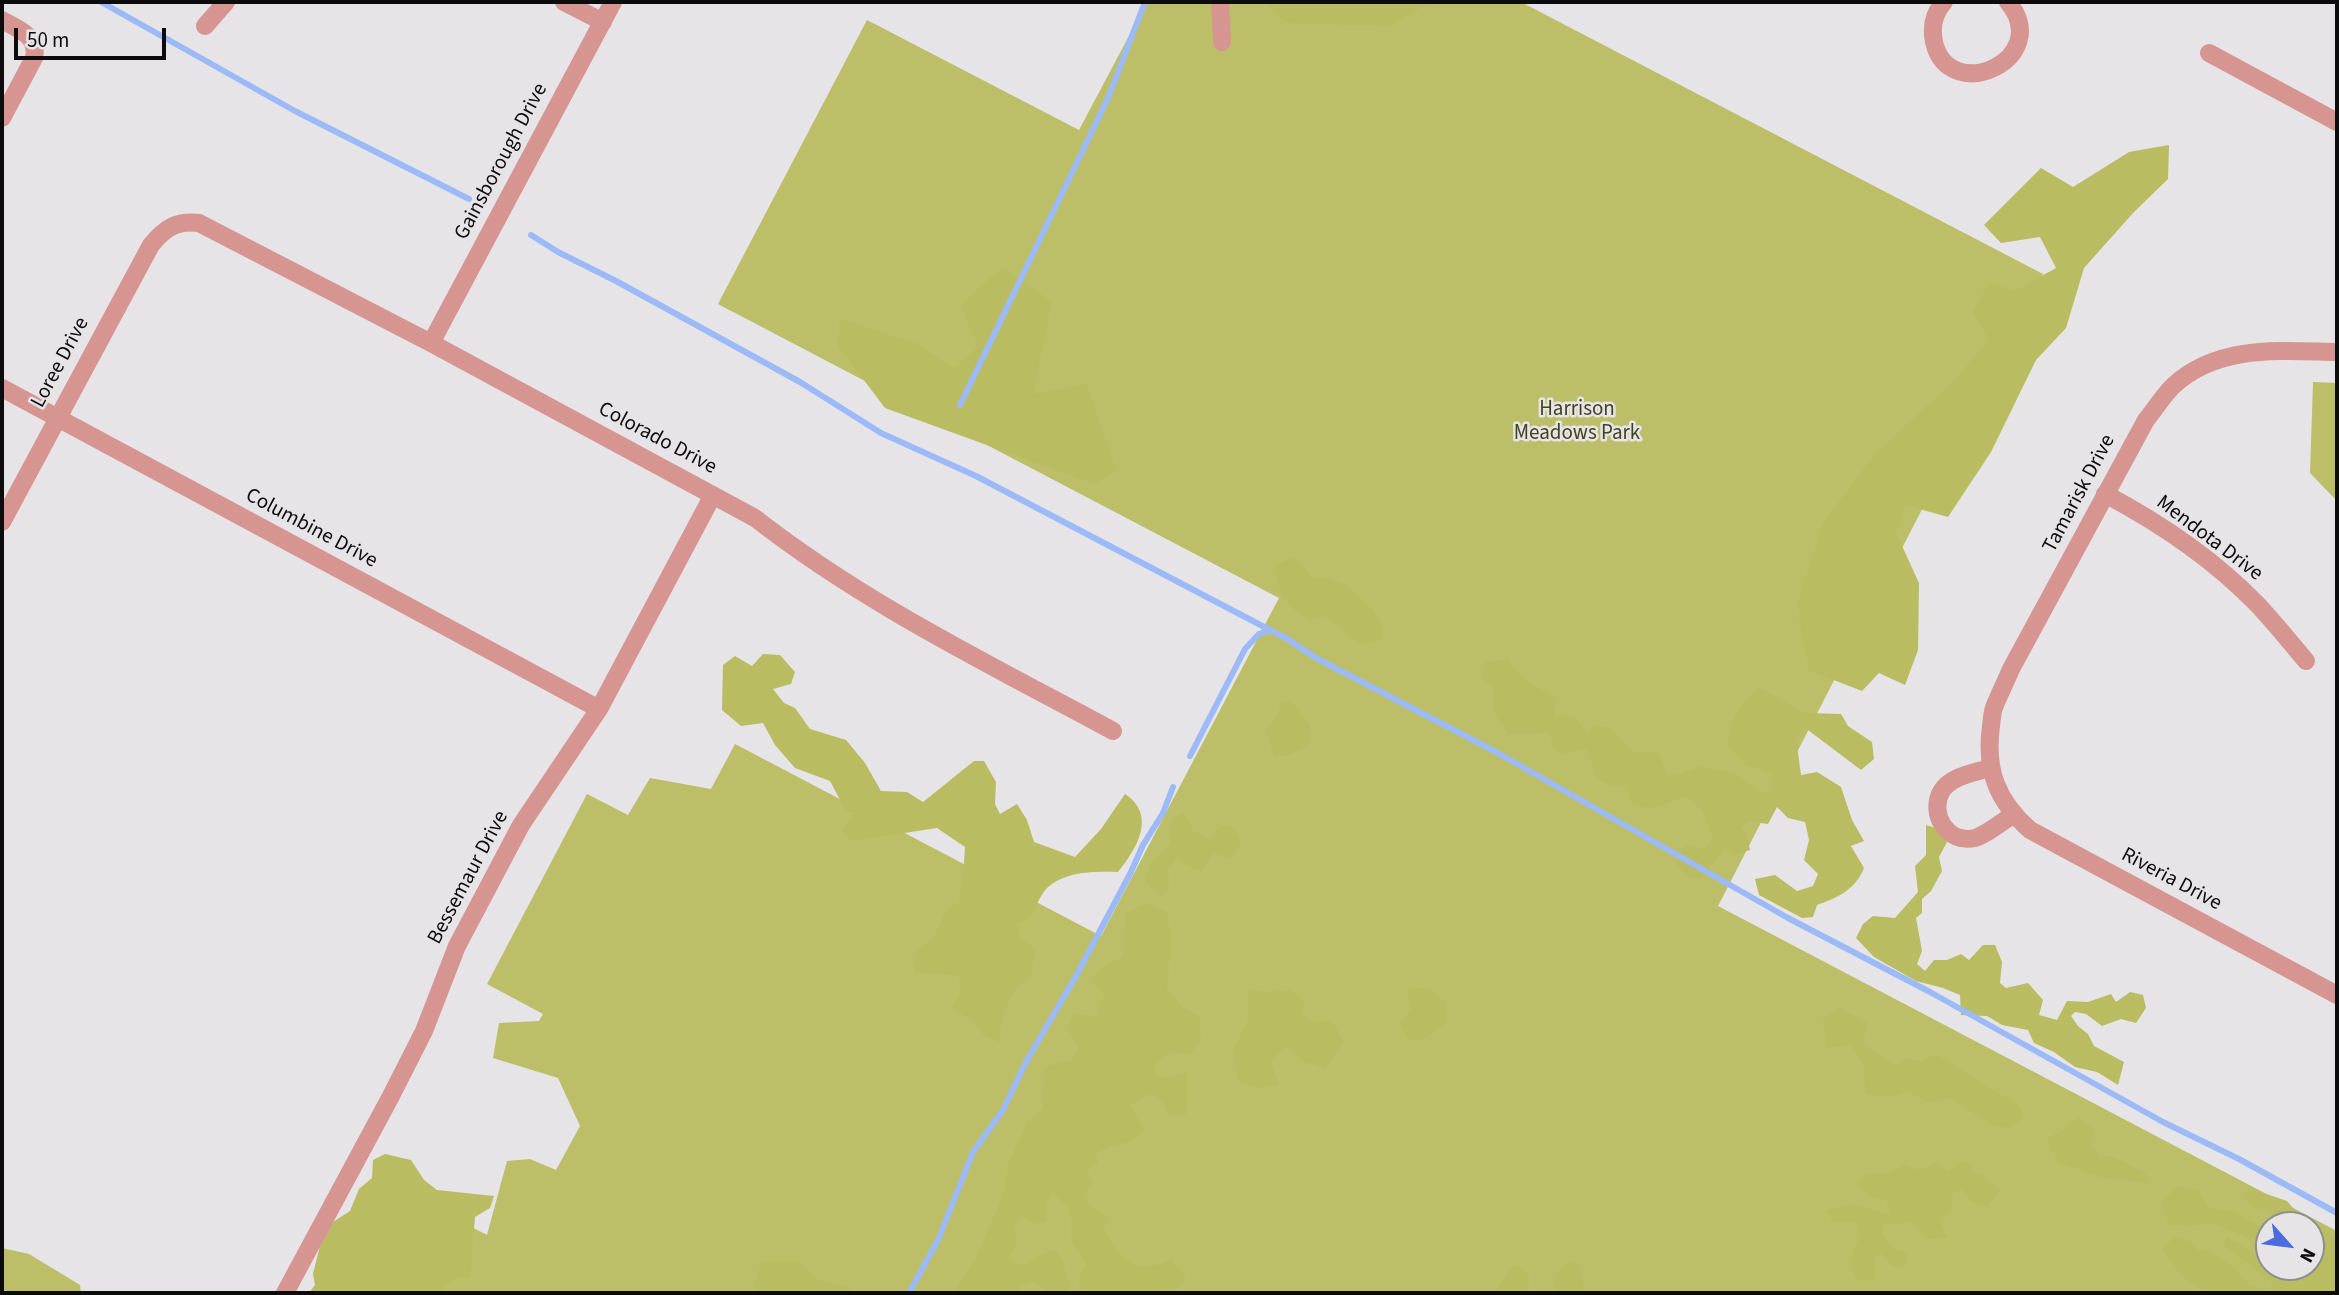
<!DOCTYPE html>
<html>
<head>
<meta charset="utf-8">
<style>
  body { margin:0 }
  #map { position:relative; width:2339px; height:1295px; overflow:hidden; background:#e6e4e7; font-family:"Source Sans 3",sans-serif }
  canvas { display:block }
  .frame { position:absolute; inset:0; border:4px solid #0d0c0d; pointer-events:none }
  .north { position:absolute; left:2255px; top:1211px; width:70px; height:70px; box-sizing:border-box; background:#e6e4e7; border:2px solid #8f8e90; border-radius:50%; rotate:118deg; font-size:19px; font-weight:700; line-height:28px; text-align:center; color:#0d0c0d }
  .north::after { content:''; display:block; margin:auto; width:24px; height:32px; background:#4b6cdf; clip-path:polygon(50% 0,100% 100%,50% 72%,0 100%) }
  .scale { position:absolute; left:14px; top:28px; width:152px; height:32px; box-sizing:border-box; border:4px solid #0d0c0d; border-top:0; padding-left:9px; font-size:21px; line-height:24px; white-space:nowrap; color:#0d0c0d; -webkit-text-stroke:5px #e6e4e7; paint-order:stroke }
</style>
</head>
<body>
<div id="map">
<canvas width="2339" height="1295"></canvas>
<div class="frame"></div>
<div class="north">N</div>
<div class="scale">50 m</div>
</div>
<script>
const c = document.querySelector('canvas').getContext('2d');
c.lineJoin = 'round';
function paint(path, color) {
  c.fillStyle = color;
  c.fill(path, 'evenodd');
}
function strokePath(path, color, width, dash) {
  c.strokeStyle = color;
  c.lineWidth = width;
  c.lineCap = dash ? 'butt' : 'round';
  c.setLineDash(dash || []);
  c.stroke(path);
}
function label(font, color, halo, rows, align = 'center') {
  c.font = font + ' "Source Sans 3",sans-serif';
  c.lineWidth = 5;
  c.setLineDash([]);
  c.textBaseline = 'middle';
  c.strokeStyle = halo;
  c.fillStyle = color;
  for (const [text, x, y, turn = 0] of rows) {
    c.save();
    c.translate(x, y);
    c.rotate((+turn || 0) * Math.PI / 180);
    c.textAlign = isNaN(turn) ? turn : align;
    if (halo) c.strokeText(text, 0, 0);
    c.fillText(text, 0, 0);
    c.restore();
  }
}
paint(new Path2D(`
  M1147,2H1521L2043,274L1718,906L2337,1231V1293H324L383,1181L487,1235L507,1161L530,1159L556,1170L580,1126L558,1078L493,1058L499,1023L539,1021L543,1014L487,984L587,794L628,815L650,778L711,789L735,744L1101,936L1279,598L718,304L867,20L1079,130ZM2269,1225H2311V1267H2269Z
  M2313,382L2337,383V501L2310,473Z
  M2,1248L29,1254L80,1285L81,1293H10L2,1289Z`), '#bcbf68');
paint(new Path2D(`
  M1266,2H1430L1390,26L1286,23Z
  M2169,145L2168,179L2134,212L2084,268L2066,328L2036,360L1991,452L1948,517L1905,505L1897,535L1919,583L1918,650L1905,685L1879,673L1862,691L1808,670L1797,605L1823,523L1874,455L1956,379L1989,339L1972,312L1990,282L2014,291L2056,268L2040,237L2001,243L1984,225L2041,168L2073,187L2129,152Z
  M1003,267L1052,302L1033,394L1086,384L1117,471L1094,484L885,408L838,346L839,318L915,343L955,368L977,348L962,304Z
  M1293,558L1304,566L1310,577L1329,578L1345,584L1372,609L1383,627L1381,640L1360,645L1326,616L1310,620C1285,606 1277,593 1276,564Z
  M763,654L780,655L795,672L791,684L773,689L784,703L795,708L810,729L846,740L865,763L881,791L907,792L923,802L974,761H984L996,782L995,804L1000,814L1017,804L1027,820L1034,842L1075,857L1101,829L1125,794C1157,815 1137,849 1118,872C1095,871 1065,871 1047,888C1040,895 1035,909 1030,918L1016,923L1020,937L1035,950L1031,977C1009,989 1000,1018 1000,1042L983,1035L974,1022L952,1008L961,990L958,976L914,972L917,949L934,938L945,912L958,902L963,878L965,847L937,828L852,841L841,830L856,812L846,811L830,781L795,768L775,745L763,723L741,726L722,710L723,665L735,656L752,666Z
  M1508,659C1520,679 1535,687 1556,697L1554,716L1573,715L1589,734L1594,725L1610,728L1633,752L1658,753L1667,773L1680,774L1701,766L1737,774L1760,792L1773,791L1772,774L1746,765L1727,746C1732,717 1736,708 1759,688L1806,713L1841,714L1848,726L1872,742L1874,759L1861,770L1804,727L1796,738L1801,775L1817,772L1841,787L1852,820L1864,841L1851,846L1864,868C1855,890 1839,897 1817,905L1813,917L1802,918L1759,895L1755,879L1775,875L1797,891L1813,886L1818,874L1804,860L1809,840L1805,822L1788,818L1777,807L1768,824L1748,821L1741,829L1746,832L1750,850L1734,855L1725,848L1699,879L1688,877L1675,863L1686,844L1704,849L1714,838L1702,811L1687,796L1651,809L1631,803L1627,783L1613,787L1598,780L1586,749L1565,754L1553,749L1549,733L1508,734L1494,712V689L1482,678L1485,662Z
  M1291,701L1310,725L1309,745L1288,755L1274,757L1266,730L1277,715L1281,703Z
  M1184,813L1193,831L1210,839L1222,825L1233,828L1241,843L1230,859L1214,853L1202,871L1185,865L1177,857L1168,871L1170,889L1161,896L1145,883L1152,861L1170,844L1172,819Z
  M1926,825L1939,829L1947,842L1939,857L1942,871L1931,891L1922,899V913L1916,918L1922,951L1917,964L1925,971L1934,960H1947L1961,954L1969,960L1983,945H1995L2002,962L2000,983L2006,988L2028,983L2043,1000L2039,1015L2057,1020L2067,1001L2088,1002L2111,994L2116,1002L2130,992L2143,995L2146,1008L2136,1023L2121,1019L2102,1026L2086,1014L2075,1012L2071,1016L2078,1026L2088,1034L2094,1046L2124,1062L2118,1085L2097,1072L2075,1067L2054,1052L2034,1043L2028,1030L2002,1025L1987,1016L1961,1015L1960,995L1943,988L1916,981L1874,957L1856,938L1863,924L1873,916L1895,918L1918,892L1915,866L1926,855Z
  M1147,903L1167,912C1174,938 1171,961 1166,987L1181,1006L1199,1016L1201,1039L1190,1055L1172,1052L1158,1061L1153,1071L1162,1078L1187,1073L1186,1115L1170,1116L1162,1101L1150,1094L1130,1105L1145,1131C1127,1147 1117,1141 1097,1153L1098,1164L1092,1166L1088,1176L1093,1184L1082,1194L1092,1208L1108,1217L1105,1231C1122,1261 1137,1277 1171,1259L1186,1277L1177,1290H1161L1160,1293H1084L1077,1283L1086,1264L1071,1241L1070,1209L1052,1192L1046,1203V1221L1037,1224L1022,1217L1014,1227L1017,1242L1008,1259L1023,1266L1038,1256L1055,1250L1063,1261L1070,1290L1052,1293L1032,1282L1020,1286V1293H953L976,1258L1005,1191L1007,1166L1029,1120L1043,1109L1044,1067L1072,1060L1079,1047L1067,1029L1074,1014L1098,1016L1103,994L1091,980L1100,968L1123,957L1126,913Z
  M1428,988L1446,1003L1445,1024L1423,1040L1407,1039L1400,1023L1411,1009L1407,989Z
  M1249,989L1268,992L1290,990L1304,1001L1302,1013L1311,1022L1332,1021L1344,1042L1325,1069L1303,1061L1286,1047L1270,1061L1279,1084L1262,1088L1238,1082L1233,1050L1247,1022Z
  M1839,1007L1868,1023L1864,1045L1880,1054L1894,1066L1905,1059L1922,1061L1936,1054L2018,1105L2024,1119L2010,1128L1992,1125L1951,1098L1928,1103L1908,1091L1891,1097L1866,1094L1864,1066L1851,1045L1827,1048L1823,1018Z
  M2078,1116L2095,1130L2091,1144L2100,1157L2112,1156L2146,1174L2148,1183L2104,1178L2057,1162L2047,1139L2064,1129Z
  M385,1154L411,1160L424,1180L437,1190L494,1196L490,1208L475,1217L470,1277H457L444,1286L446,1293H309L315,1285L313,1274L320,1246L333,1222L350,1211L359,1189L372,1178L373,1160Z
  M1962,1161L1971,1163L1972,1174H1981L2000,1190L1987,1207L1970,1201L1961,1188L1954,1194L1951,1211L1938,1218L1948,1238L1928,1239L1910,1221L1898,1225L1882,1223V1235L1896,1250L1907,1253V1264L1899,1269L1889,1264L1881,1253L1874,1259V1280H1857C1849,1263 1850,1253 1861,1237L1858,1222H1832L1828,1211L1851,1204L1891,1215L1886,1200L1870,1196L1857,1184L1867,1174L1889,1173L1905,1164L1919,1170L1938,1162L1948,1172Z
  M2178,1186L2199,1192L2208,1208L2234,1212L2269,1231V1246L2212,1223L2194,1226L2168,1225L2162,1203Z
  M2249,1188L2287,1201L2299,1215L2326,1230L2337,1243V1293H2206C2186,1282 2174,1268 2163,1249L2174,1237L2192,1242L2198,1251L2207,1249L2233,1267L2249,1285L2269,1291L2272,1282L2224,1245L2226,1237L2269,1261V1267H2276L2284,1275H2298L2294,1267H2311V1225H2283L2265,1209L2253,1208L2243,1196Z
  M761,1262H799L819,1280L848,1287L852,1293H753Z
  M1567,1263L1579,1264L1585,1293H1554L1557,1272Z
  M1514,1264L1530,1274L1529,1293H1486L1497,1290Z`), '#b9bc60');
strokePath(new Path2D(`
  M101,2L295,111L469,199
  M531,235L558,252L616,281L800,382L881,433L976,476L1270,630
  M960,405L1108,98L1145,2
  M1190,756L1245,649L1259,634L1270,630L1286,638L1316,658L1498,753L1788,918L1930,992L2163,1122L2239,1159L2337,1213
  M909,1293L938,1240L973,1152L1003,1110L1026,1062L1076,976L1130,874L1143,845L1163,813L1173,787`), '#9cbaf7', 6);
strokePath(new Path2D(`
  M564,2L603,22
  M1220,2L1222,42
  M1944,2C1934,13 1931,27 1934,42C1949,107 2055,59 2008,2
  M2,20C18,29 39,36 34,58L2,118
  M205,26L226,2
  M2209,53L2337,122
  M431,343L613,2
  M2337,352C2281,351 2218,344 2173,386C2163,396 2155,409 2146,420L2011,669C2006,681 2000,693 1995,705C1992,711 1992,719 1991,726C1985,770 1997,801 2030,830L2337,995
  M2,388L599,709
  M2105,494C2160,523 2214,560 2257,604C2274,622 2290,642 2306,661
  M2,522L151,245C165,228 177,220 199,223L431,343L755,518C865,604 991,665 1113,731
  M1990,768C1974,773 1950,776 1941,792C1929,815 1948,844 1975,838C1988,834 2001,822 2013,815
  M285,1293L391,1096L424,1031L457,946L521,825L599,709L713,495`), '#d69590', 18);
label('21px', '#0d0c0d', '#e6e4e7', [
  ["Gainsborough Drive",502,162,-62],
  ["Loree Drive",61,363,-62],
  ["Colorado Drive",657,439,28],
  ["Tamarisk Drive",2080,494,-62],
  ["Columbine Drive",311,529,28],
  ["Mendota Drive",2209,539,37],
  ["Bessemaur Drive",469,878,-62],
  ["Riveria Drive",2171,880,28]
]);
label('21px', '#43441d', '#e6e4e7', [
  ["Harrison",1577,410],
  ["Meadows Park",1577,434]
]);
</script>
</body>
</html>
